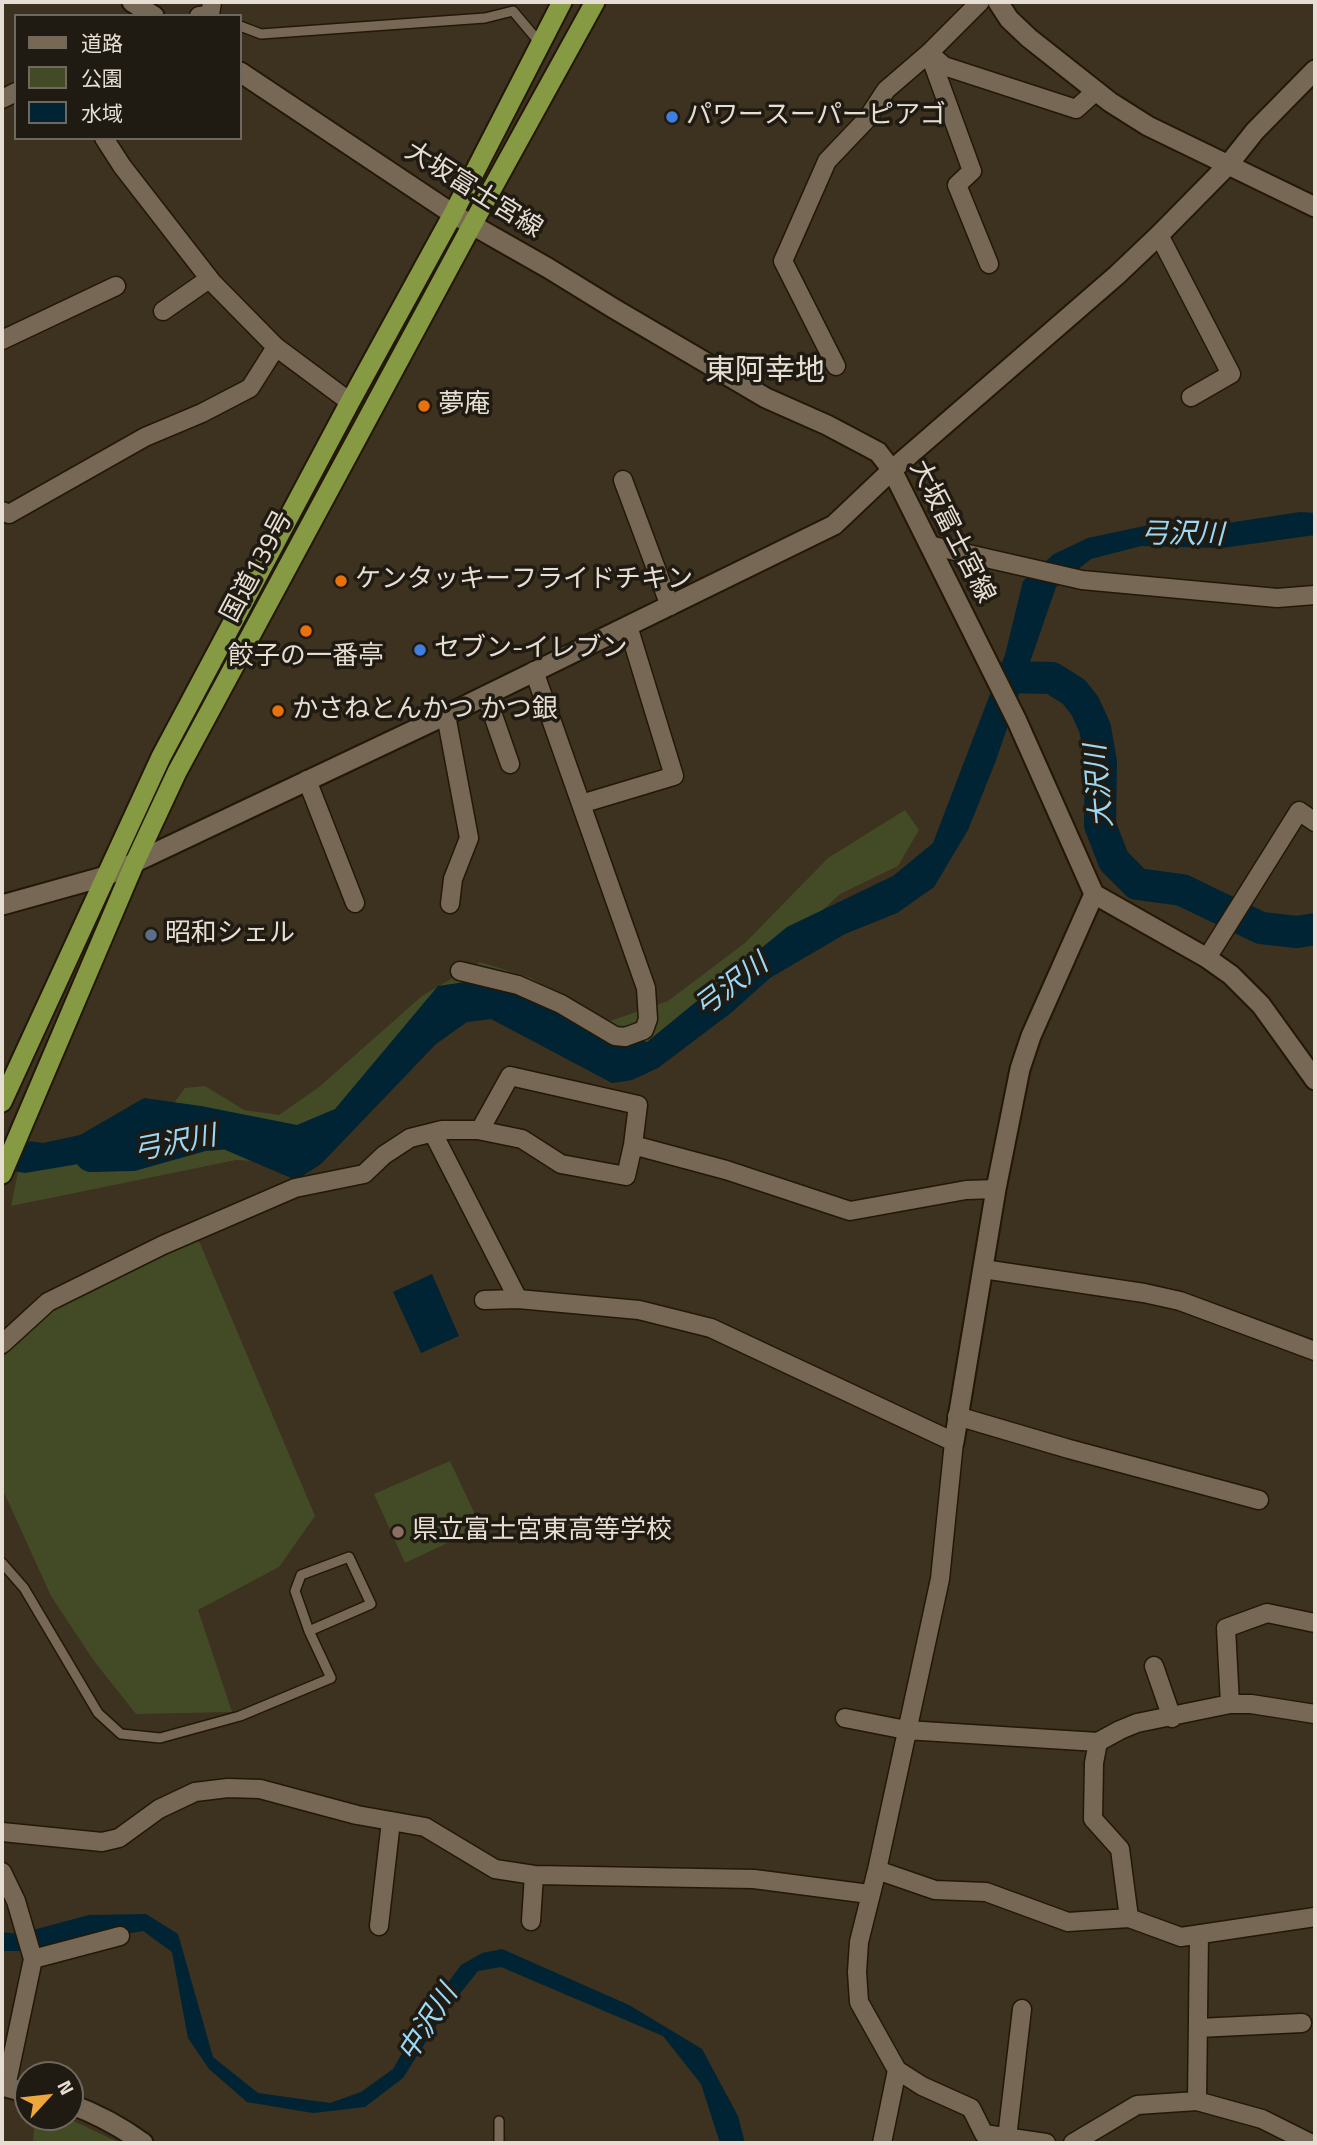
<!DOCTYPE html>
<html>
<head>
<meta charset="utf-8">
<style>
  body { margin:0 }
  #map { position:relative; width:1317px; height:2145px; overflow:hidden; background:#3d311f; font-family:"Titillium Web","Noto Sans JP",sans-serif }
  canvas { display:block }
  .frame { position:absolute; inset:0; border:4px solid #e6ded3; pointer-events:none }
  .legend { position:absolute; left:14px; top:14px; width:228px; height:126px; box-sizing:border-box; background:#1f1a12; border:2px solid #6f685f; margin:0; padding:9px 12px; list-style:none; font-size:21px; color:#e6ded3 }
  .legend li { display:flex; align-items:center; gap:14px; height:35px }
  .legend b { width:35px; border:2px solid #6f685f }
  .north { position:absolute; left:14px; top:2061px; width:70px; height:70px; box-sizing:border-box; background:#1f1a12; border:2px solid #6f685f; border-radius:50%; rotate:63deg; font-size:19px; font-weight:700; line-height:28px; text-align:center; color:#e6ded3 }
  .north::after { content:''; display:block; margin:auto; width:24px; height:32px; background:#eea73c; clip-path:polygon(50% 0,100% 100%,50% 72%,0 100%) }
</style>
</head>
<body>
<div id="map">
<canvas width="1317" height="2145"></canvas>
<div class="frame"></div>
<ul class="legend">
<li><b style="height:9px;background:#766855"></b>道路</li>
<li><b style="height:19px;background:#434b26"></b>公園</li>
<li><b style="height:19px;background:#002433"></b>水域</li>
</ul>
<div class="north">N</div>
</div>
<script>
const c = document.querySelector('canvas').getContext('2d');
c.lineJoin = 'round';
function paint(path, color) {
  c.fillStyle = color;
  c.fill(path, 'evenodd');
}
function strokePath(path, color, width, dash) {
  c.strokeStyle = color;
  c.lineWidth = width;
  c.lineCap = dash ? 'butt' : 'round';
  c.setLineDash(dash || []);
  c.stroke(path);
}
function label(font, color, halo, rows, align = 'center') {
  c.font = font + ' "Titillium Web","Noto Sans JP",sans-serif';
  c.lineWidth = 7;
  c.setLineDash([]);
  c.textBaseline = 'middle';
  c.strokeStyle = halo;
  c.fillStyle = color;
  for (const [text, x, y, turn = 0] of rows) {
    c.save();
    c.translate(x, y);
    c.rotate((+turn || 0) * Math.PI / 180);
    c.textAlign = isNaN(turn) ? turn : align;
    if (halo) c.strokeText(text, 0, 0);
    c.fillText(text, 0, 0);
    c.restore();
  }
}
paint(new Path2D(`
  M905,810L919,830L898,866L840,894L773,956L648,1061L496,1008L438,1028L301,1164L236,1160L11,1206L22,1153L164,1117L185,1088L205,1086L244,1110L279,1115L319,1087L422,996L480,962L531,978L607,1022L668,1001L745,943L828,858Z
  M199,1241L315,1516L279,1567L198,1610L232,1712L136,1714L94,1661L51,1596L2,1488V1358L73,1290Z
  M450,1461L481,1527L405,1563L374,1494Z
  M35,2117H65L120,2143H33Z`), '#434b26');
paint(new Path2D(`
  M1300,512L1315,513V535L1222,548L1141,546L1091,559L1056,587L995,763L968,830L934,887L897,913L845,934L770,978L732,1012L658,1068L632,1080L612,1083L491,1019L467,1022L436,1044L321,1164L296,1180L223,1149L177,1144L132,1155L25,1173L2,1169V1138L43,1143L80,1135L144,1098L201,1106L297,1125L335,1109L438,986L492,978L573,1019L647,1042L787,927L893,876L933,843L1005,655L1023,581L1054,554L1088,538L1158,523L1202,527Z
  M432,1274L459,1336L421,1353L393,1292Z
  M146,1914L178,1934L213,2057L258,2093L330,2103L361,2092L393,2069L425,2014L461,1965L482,1953L502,1949L629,2005L702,2049L738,2116L745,2143H720L701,2084L663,2036L501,1967L478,1971L443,2015L403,2078L365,2107L313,2113L247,2102L209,2069L188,2038L172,1952L143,1931L24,1951H2V1932L18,1934L89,1915Z`), '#002433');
strokePath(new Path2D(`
  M1007,677L1052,678L1074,692L1085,706L1095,728L1101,762L1100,825L1114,861L1137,884L1182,890L1261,928L1297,932L1315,929
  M91,1156L132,1155L203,1135L219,1134`), '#002433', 32);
const service = new Path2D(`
  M240,26L261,34L485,18L513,11L540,43
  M2,1563L24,1588L98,1713L121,1734L160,1738L240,1716L331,1678L309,1631L295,1591L301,1575L349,1557L371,1604L309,1631
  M499,2143V2121`);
const minor = new Path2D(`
  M199,16L210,15L212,2
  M929,53L972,171L957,185L989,264
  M929,53L944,66L1076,109L1096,91
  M2,99L16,92
  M104,138L122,166L212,282L276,347L350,402
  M1159,235L1231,374L1191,397
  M163,311L209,279
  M2,340L116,286
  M836,366L783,261L827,161L867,119L886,90L929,53L980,2
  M623,480L670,606
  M2,511L9,514L145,437L202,413L250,388L276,347
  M929,545L1082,580L1277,598L1315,595
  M486,695L510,764
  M446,715L469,838L453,879L450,904
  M307,780L355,903
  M581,804L674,776L628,626
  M1207,958L1299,811L1315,822
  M460,971L518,985L561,1004L615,1036L625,1037L644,1030L648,1019L646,988L534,671
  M480,1130L510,1076L638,1105L633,1145
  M433,1133L518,1299
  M983,1269L1144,1293L1180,1301L1315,1351
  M484,1300L518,1299L639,1310L711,1328L954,1442L940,1579L877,1870L859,1942L857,1972L859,2002L897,2070L882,2143
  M2,1344L48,1302L163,1245L295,1188L364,1174L384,1155L410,1138L442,1130H478L522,1139L561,1164L626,1176L633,1145L726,1170L850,1211L966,1190L996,1189
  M957,1416L1069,1449L1259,1500
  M1154,1666L1172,1718
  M1230,1704L1226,1628L1267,1613L1315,1623
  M845,1718L906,1730L1098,1742
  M2,1832L102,1842L119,1838L159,1809L195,1792L228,1788L260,1789L357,1815L425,1827L495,1869L534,1875L754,1879L869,1894
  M877,1870L935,1890L986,1892L1068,1922L1129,1918L1181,1937L1315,1917
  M2,1872L16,1901L33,1959L6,2087
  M1129,1918L1120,1849L1093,1819L1094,1763L1098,1742L1120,1730L1137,1723L1230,1704H1251L1315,1714
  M531,1921L534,1875
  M379,1926L391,1821
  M33,1959L120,1936
  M1198,2028L1302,2023
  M897,2070L922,2086L971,2108L984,2134L1046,2143
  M1197,2101L1199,1934
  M1007,2138L1022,2009
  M1073,2143L1137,2105L1197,2101L1262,2119L1310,2143`);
const tertiary = new Path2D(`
  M998,2L1009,19L1029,38L1110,102L1148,126L1315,207
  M2,905L106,876L446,715L834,525L892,470L1117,275L1159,235L1228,165L1255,131L1315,70
  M954,1442L996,1189L1020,1069L1031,1036L1094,894
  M2,2086L28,2093
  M70,2104C97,2114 120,2126 143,2143`);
const secondary = new Path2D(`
  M132,2L154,16
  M240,72L453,214L548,268L613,308L766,398L827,425L878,452L892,470L1017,721L1094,894L1207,958L1231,975L1261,1005L1315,1080`);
const trunk = new Path2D(`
  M2,1102L161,757L350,402L453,214L562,2
  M2,1174L135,862L177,772L472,225L595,2`);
strokePath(service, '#231807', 12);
strokePath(minor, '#231807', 21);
strokePath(tertiary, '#231807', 23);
strokePath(secondary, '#231807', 23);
strokePath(trunk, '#231807', 23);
strokePath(service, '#766855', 9);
strokePath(minor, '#766855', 18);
strokePath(tertiary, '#766855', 19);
strokePath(secondary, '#766855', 19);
strokePath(trunk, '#859a42', 19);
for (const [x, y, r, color] of [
  [672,117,7,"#3f7fe0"],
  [424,406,7,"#e8710a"],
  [341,581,7,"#e8710a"],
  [306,631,7,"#e8710a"],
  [420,650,7,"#3f7fe0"],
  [278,711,7,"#e8710a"],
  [151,935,7,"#5c6f8a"],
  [398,1532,7,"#8d6e63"]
]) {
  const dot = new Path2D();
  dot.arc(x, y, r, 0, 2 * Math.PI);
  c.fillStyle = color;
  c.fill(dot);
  strokePath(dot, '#1f1a12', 2.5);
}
label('26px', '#e6ded3', '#1f1a12', [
  ["パワースーパーピアゴ",686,117],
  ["夢庵",438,406],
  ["ケンタッキーフライドチキン",355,581],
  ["セブン-イレブン",434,650],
  ["餃子の一番亭",306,658,"center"],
  ["かさねとんかつ かつ銀",292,711],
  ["昭和シェル",165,935],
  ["県立富士宮東高等学校",412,1532]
], 'left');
label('26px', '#e6ded3', '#1f1a12', [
  ["大坂富士宮線",473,191,32],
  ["大坂富士宮線",951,532,63],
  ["国道139号",258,567,-62]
]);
label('italic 28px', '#9ad8f6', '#1f1a12', [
  ["弓沢川",1182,536,1],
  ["大沢川",1101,786,-95],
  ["弓沢川",732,987,-37],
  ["弓沢川",175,1145,-11],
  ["中沢川",429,2024,-57]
]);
label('30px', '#e6ded3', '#1f1a12', [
  ["東阿幸地",765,373]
]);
</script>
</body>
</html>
